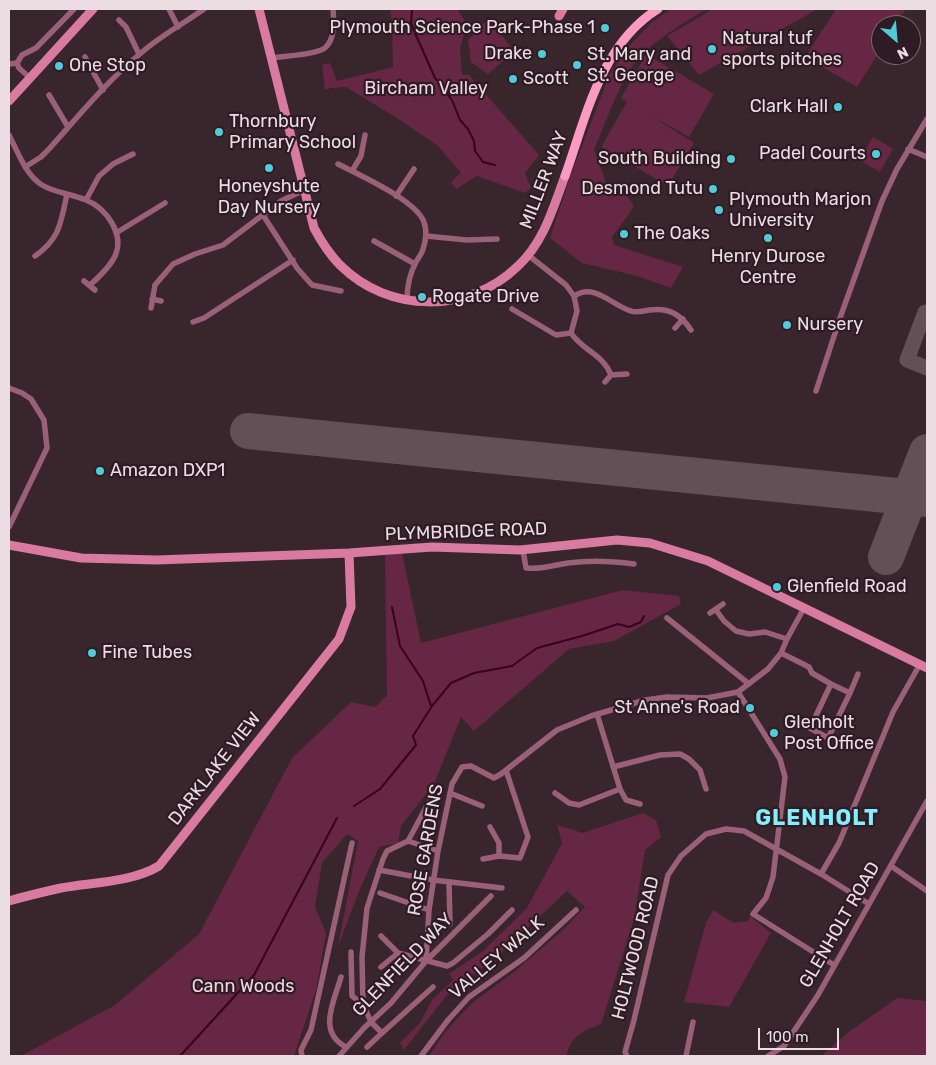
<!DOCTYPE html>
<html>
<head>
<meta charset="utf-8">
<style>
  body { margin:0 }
  #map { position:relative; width:936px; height:1065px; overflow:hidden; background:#39252c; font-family:Rubik,sans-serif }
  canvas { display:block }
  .frame { position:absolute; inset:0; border:10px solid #ebdde1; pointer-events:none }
  .north { position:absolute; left:871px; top:15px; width:50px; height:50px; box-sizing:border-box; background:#2e1b23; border:1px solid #7a696f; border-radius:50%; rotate:153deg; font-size:14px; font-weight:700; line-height:20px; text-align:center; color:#ebdde1 }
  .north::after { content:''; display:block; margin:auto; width:18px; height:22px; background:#52cbd8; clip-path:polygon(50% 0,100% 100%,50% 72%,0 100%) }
  .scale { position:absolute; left:758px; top:1028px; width:81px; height:22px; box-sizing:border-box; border:2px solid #ebdde1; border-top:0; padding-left:6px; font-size:15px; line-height:18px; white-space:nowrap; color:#ebdde1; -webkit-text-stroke:4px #2e1b23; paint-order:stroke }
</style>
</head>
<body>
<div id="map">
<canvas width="936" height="1065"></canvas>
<div class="frame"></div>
<div class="north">N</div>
<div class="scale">100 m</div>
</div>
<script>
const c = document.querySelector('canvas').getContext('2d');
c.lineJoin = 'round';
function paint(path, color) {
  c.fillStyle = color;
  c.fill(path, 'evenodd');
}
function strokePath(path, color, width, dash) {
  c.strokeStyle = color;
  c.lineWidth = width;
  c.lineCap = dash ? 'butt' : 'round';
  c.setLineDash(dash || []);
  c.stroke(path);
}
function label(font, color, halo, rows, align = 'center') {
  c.font = font + ' Rubik,sans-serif';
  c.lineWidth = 4.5;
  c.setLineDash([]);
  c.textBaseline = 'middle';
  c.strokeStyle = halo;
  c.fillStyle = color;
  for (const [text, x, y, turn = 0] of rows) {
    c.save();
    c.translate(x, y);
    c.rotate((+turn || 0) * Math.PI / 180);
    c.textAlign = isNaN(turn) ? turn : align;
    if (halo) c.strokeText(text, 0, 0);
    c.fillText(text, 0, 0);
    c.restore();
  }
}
paint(new Path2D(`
  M390,9H457L467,24L460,48L462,75H469L539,155L525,173L531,188L525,193L477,176L456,189L451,182L461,173L438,146L397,118L346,87L331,88L325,90L322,64L330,63L337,81L393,67L392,22Z
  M671,9H707C683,23 657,38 638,59C619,81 606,123 594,150L607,185L626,193L634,207L612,237L614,245L683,267L671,288L637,276L582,263L550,238L571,174L610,74L629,46L652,22Z
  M713,9H818L699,75L667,36Z
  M836,9H902L905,11L896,25H881V49L857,87L805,57Z
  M488,19L511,47L518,48L488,74L471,62L468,40Z
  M646,54L714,94L689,137L650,115L694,143L668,186L601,147L627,102L621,98Z
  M873,137L893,149L880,172L859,160Z
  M402,553L421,643L623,590L679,596L681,604L614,641L569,649L474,731L461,717L434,784L401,826L398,843L379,847L359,891L338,947L358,841L347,834L322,863L315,907L326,933L316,990L294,1056H21L115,1005L199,934L292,758L351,702L375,707L387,695L385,555Z
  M643,813L656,820L661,837L645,850L634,919L601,1024C582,1031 572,1036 566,1056H429L445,1032L473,1002L514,972L563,930L585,907L567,891L493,960L450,991L404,1050L400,1043L420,1023L432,1000L453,980L449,974L483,951L527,908L562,843L557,825L583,833Z
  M713,910L734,923L748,921L750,916L771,933L729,1007L684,1002L706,923Z
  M897,998L927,1001V1056H821L850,1031Z`), '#652743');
strokePath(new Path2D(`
  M412,9L411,24L435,78L452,100L460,120L468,129L474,141L475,151L483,162L495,165
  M392,607L400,646L423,681L431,706
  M354,806L380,789L416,745L413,736L432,706L451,683L474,673L512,666L537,648L582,636L618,624L629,627L641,622L644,616
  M180,1056L254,975L337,818`), '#3a001e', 2);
strokePath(new Path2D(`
  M927,313L925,312L907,360L927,368`), '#625056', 15);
strokePath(new Path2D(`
  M248,431L927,499
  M886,557L927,452`), '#625056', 36);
strokePath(new Path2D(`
  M169,9L178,27
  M119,20L126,27L139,54
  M85,57L103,90
  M271,58C282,56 319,55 326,47C335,38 334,21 333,9
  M17,63L22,55L36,48L74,9
  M17,63L19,68L30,78
  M9,64L17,63
  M49,95L68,127
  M9,135C18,152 25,174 42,185C55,193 72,194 86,200C106,208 125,234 115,256C110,267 99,277 90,285
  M908,149L927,157
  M338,164C359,175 416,200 424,222C427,230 426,241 423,249C422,254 418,258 416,262C410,273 407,288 407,300
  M25,167L41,157L48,150C77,118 107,81 141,53C160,36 183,24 204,9
  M352,171L361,156L365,135
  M396,196L414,169
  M86,200L99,176L113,164L133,154
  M263,215L297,268L312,285L341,291
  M116,233L165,203
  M426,236L467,240L497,239
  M374,241L415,264
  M528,255L566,285L574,296L577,311L571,333C583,351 603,354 611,375L627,374
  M35,256C60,239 61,222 67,194
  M84,281L95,290
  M574,296C595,282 612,306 631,311C637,313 643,311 650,310C669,307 681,315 691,330
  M152,299L161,301
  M151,308L155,285L173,264L195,254L223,245L281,201L304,190
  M512,309L556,335L571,333
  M193,322L204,318L293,260
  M675,328L683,319
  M605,382L611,375
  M9,388L22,393L31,399L44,420L47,448L9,527
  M816,391L840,318L882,201L897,169L927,119
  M523,550L526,568C541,570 553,565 568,563C590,560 612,561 634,564
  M716,610L724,621L736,631L749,634L765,632L787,639
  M710,613L723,604
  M667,618L749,684
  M781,653L809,667L812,673L831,684L850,693L828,738L810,728L831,684
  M738,692L780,759L785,777L773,877L766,898L753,914L834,965
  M850,693L858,674
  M597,714L620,789L626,800L640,804
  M613,767L660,755L680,754L689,759L700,770L706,789
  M450,793L482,806
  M555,793L569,803L579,805L620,789
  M490,827L499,843V856
  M408,841L430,800
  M483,859L499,856L520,858L528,837L506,770
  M891,866L927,891
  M379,870L433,880L502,888
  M821,874L839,843L893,712L920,664
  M449,882L450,924
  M380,893L429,910
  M381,936L398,953
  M351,952L352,996L363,1004
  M426,961L429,910L438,851L452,784L462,767L471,766L494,778L501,774L557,730L591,716L645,700L667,697L707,698L738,692L768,669L781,653L787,639L804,608
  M381,967L398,953L447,966L453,963L488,934L512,910
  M341,977C334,1002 317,1032 346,1047
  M433,987L382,1033L371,1022L363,1004L362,957L367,908L383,859L387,851L408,841L438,851
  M367,1047L382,1033
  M302,1056L301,1050L311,1030L352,843
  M339,1056L364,1028L391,1003L426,961L491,896
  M421,1056L448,1020L469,997L524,958L576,910
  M627,1056L625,1052L634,1020L668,875L681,856L706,834L726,829L744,831L821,874L869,904
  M686,1056L693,1022
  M768,1056L784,1046L818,995L927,801`), '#9a6077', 5.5);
strokePath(new Path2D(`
  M259,9L314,228C321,241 329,254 340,265C389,314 469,314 518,266C544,242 553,208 565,176
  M559,16L563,9
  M9,101L93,9
  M9,545L81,558L157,560L349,553L432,547L520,550L617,540L650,543L708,561L927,668
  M9,901C26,896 43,892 61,888C93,882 130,883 159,866L339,639L351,607L349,553`), '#d97ba1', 9);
strokePath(new Path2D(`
  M565,176C586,117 601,44 658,9`), '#fc9bc1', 9);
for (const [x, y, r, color] of [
  [605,28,5,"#52cbd8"],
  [712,49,5,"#52cbd8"],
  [542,54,5,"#52cbd8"],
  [577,65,5,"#52cbd8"],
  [59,66,5,"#52cbd8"],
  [513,79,5,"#52cbd8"],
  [838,107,5,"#52cbd8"],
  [219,132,5,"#52cbd8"],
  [876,154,5,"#52cbd8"],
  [731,159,5,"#52cbd8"],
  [269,168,5,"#52cbd8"],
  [713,189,5,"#52cbd8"],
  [719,210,5,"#52cbd8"],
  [624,234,5,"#52cbd8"],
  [768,238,5,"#52cbd8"],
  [422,297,5,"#52cbd8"],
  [787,325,5,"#52cbd8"],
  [100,471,5,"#52cbd8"],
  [777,587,5,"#52cbd8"],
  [92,653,5,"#52cbd8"],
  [750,708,5,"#52cbd8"],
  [774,733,5,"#52cbd8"]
]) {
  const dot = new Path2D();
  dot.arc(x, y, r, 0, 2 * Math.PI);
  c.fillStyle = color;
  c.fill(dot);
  strokePath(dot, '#2e1b23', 2);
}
label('18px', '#ebdde1', '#2e1b23', [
  ["Plymouth Science Park-Phase 1",595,28,"right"],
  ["Natural tuf",722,39],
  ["sports pitches",722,60],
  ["Drake",532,54,"right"],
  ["St. Mary and",587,55],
  ["St. George",587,76],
  ["One Stop",69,66],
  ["Scott",523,79],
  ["Clark Hall",828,107,"right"],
  ["Thornbury",229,122],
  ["Primary School",229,143],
  ["Padel Courts",866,154,"right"],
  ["South Building",721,159,"right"],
  ["Honeyshute",269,187,"center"],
  ["Day Nursery",269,208,"center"],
  ["Desmond Tutu",703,189,"right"],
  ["Plymouth Marjon",729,200],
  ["University",729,221],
  ["The Oaks",634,234],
  ["Henry Durose",768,257,"center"],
  ["Centre",768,278,"center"],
  ["Rogate Drive",432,297],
  ["Nursery",797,325],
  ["Amazon DXP1",110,471],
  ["Glenfield Road",787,587],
  ["Fine Tubes",102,653],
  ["St Anne's Road",740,708,"right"],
  ["Glenholt",784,723],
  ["Post Office",784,744]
], 'left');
label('18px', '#efd6de', '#2e1b23', [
  ["Bircham Valley",426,89],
  ["Cann Woods",243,987]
]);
label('18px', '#ebdde1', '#2e1b23', [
  ["MILLER WAY",544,180,-69],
  ["PLYMBRIDGE ROAD",466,532,-2],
  ["DARKLAKE VIEW",215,769,-52],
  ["ROSE GARDENS",426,850,-80],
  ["GLENHOLT ROAD",840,925,-60],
  ["HOLTWOOD ROAD",636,948,-76],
  ["VALLEY WALK",497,958,-40],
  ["GLENFIELD WAY",403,965,-46]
]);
c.letterSpacing = '1px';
label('bold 22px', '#84effb', '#2e1b23', [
  ["GLENHOLT",817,819]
]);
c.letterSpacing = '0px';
</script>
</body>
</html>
